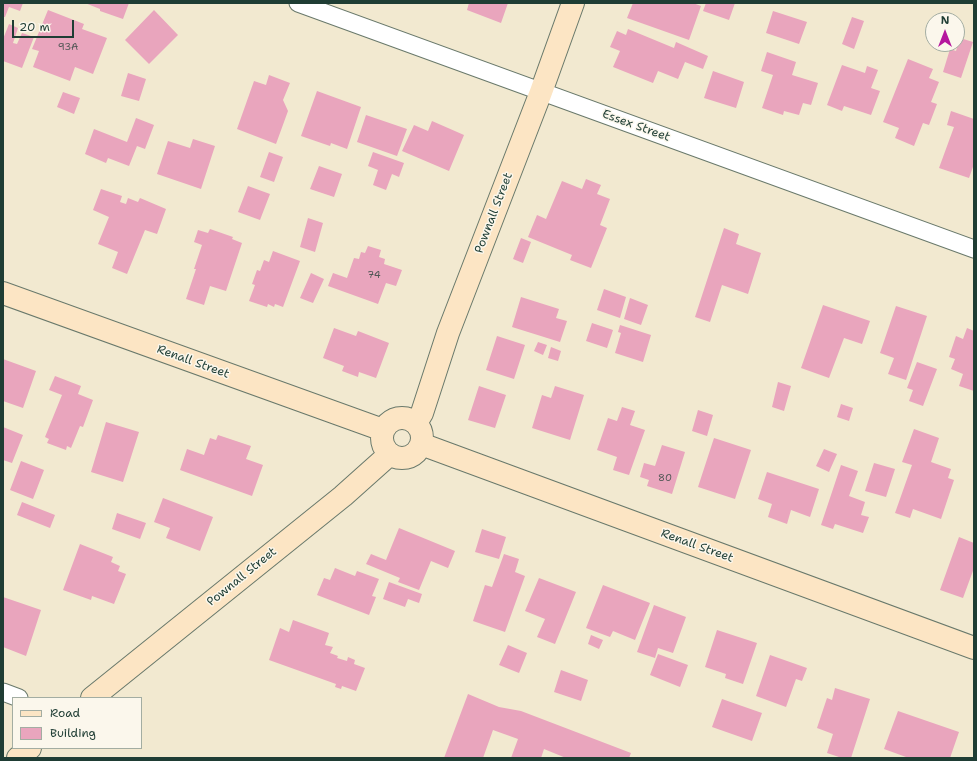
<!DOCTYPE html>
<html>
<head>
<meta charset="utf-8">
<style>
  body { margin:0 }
  #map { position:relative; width:977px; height:761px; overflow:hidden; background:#f2e9d0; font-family:"Shantell Sans",sans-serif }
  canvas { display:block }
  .frame { position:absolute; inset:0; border:4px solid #1f3d34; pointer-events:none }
  .legend { position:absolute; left:12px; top:697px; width:130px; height:52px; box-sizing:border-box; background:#fbf7ec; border:1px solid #a3ada2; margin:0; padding:5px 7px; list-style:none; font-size:12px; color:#1f3d34 }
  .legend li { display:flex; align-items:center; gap:8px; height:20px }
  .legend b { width:20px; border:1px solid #a3ada2 }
  .north { position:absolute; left:925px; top:12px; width:40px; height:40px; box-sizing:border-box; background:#fbf7ec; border:1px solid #a3ada2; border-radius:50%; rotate:0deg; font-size:11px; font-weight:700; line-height:16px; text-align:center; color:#1f3d34 }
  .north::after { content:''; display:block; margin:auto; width:14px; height:18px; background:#b5179e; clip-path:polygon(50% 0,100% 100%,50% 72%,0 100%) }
  .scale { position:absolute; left:12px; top:20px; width:62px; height:18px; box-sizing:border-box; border:2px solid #1f3d34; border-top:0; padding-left:5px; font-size:12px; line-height:14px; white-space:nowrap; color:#1f3d34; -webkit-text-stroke:3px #fbf7ec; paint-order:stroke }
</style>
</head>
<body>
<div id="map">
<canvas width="977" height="761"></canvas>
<div class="frame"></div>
<ul class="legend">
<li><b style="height:5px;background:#fce5c4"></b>Road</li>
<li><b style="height:11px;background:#e9a5bd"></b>Building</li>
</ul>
<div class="north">N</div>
<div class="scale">20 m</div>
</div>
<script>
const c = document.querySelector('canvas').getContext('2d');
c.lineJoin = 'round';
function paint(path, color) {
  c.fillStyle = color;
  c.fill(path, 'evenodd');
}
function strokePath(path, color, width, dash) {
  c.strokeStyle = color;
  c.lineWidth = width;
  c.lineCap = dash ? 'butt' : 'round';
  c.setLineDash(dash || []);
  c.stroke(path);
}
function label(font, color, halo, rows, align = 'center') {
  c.font = font + ' "Shantell Sans",sans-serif';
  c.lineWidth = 3;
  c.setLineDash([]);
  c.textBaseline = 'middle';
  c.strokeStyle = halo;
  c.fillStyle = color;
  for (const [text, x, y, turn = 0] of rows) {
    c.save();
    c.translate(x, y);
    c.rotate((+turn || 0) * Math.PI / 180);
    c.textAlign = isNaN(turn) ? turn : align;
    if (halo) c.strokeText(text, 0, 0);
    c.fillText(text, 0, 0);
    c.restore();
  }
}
paint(new Path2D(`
  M3,3H23L20,11L9,7L5,17H3Z
  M85,3H129L123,19L100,11V9Z
  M469,3H508L501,23L467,10Z
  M633,3H693L701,6L689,40L627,18Z
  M706,3H735L729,20L703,11Z
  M48,10L84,24L82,29L107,38L93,74L75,67L70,81L33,67L39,51L32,49Z
  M154,10L178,35L149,64L125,40Z
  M773,11L807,22L799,44L766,33Z
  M852,17L864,21L854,49L842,44Z
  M9,24L18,28L13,43L17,44L22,33L34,37L22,68L3,61V39Z
  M628,29L674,48L676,42L708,56L703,69L685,62L678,79L658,71L653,83L613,67L620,51L610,47L617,31L626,35Z
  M960,38L973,42L961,78L943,72L950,49L956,51Z
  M767,52L796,62L792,75L818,83L811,105L803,103L799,115L784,111L783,115L762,108L773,75L761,71Z
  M908,59L933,69L929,78L939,82L931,102L937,104L929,125L923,123L914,146L895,138L899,128L883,122Z
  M842,65L865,73L867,66L878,70L871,88L880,91L871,115L844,106L842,111L827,105Z
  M713,71L744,82L736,108L704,98Z
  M128,73L146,79L139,101L121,96Z
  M269,75L290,83L283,100L288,111L276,144L237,129L254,81L266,85Z
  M317,91L361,107L347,149L331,143L330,146L301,136Z
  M63,92L80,98L74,114L57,107Z
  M951,111L974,119V164L969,178L939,168L954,127L947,125Z
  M366,115L407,129L397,156L357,142Z
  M136,118L154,125L145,149L137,146L129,166L108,158L106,163L85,154L94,129L127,142Z
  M432,121L464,135L449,171L402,151L414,125L428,131Z
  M193,139L215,146L201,189L157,174L168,141L190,148Z
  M269,152L283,157L274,182L260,177Z
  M373,152L404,163L399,177L392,174L386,190L373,185L378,170L368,166Z
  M319,166L342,174L334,197L310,189Z
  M586,179L601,185L597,194L610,199L600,225L607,228L591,268L570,260L572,255L528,237L537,215L546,219L562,181L582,189Z
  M248,186L270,194L260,220L238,212Z
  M101,189L122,196L120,202L126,204L128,198L138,202L140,198L166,209L157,234L145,230L127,274L112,268L118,252L98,244L109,217L93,210Z
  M308,218L323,223L315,252L300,247Z
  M724,228L739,234L736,244L761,253L748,294L722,285L710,322L695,317Z
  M210,229L233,237L232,239L242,243L226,291L210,286L204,305L186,299L196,269H194L202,245L194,242L198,230L208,233Z
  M521,238L531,242L523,263L513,259Z
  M368,246L381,250L379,257L385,259L384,264L402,270L396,286L386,283L378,304L328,286L333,273L347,278L354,258L359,259L361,252L365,253Z
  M273,251L300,261L283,307L275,304L274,307L268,304L267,307L249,301L255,285L252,284L257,270L260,271L264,260L269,262Z
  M311,273L324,279L313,303L300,298Z
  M604,289L626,297L620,318L597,310Z
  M521,297L559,309L556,318L567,321L560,342L512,327Z
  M630,298L648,305L641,325L624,319Z
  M823,305L870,321L862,344L844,338L829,378L801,368Z
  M896,306L927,316L906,380L888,374L894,358L880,353Z
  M592,323L613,330L607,348L586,341Z
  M620,325L651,335L643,362L615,353L621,333L618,332Z
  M334,328L356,336L358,331L389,343L376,378L359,372L358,377L342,371L344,366L323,358Z
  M967,328L974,331V391L959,386L963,374L951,369L955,359L949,357L956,336L963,339Z
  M497,336L525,345L514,379L486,370Z
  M538,342L547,345L543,355L534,351Z
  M551,347L561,351L558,361L548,358Z
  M3,359L36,371L23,408L3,401Z
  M917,362L937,369L923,406L909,401L913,390L907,388Z
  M55,376L81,386L78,394L93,400L83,427L80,426L71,448L67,446L66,450L47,443L49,439L45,437L62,395L49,390Z
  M778,382L791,386L784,411L772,407Z
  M479,386L506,395L495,428L468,420Z
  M555,386L584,395L570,440L532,428L542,395L551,398Z
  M841,404L853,408L849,421L837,417Z
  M622,407L635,411L630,425L645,430L629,475L613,470L617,457L597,450L608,418L617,421Z
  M698,410L713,415L707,436L692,431Z
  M106,422L139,432L123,482L91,472Z
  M3,427L23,435L12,463L3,460Z
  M914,429L939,438L931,462L951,469L948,478L954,480L941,519L913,509L910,518L895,513L912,465L902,462Z
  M218,435L251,446L246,459L263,465L252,496L180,470L187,449L204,455L210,438L216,440Z
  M714,438L751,450L735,499L698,487Z
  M662,445L685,452L672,494L647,486L649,480L640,477L644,463L655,466Z
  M824,449L837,454L829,472L816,466Z
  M21,461L44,470L33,499L10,490Z
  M874,463L895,469L886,497L865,491Z
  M841,465L858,471L849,496L865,502L861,515L869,517L863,533L835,524L833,529L821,525Z
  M767,472L819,489L810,517L791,510L787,524L768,517L772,504L758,499Z
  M163,498L213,517L200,551L166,538L170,528L154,522Z
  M22,502L55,515L50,528L17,515Z
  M117,513L146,523L140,539L112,529Z
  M399,528L455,551L448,568L431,561L419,590L398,582L400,578L366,564L371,554L386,560Z
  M482,529L506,537L499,559L475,552Z
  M959,537L974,543V568L963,598L940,590Z
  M80,544L113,557L111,562L120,566L118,571L126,574L114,604L92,596L91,600L63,590Z
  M504,554L519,559L515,572L525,576L505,632L473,621L485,585L492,587Z
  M335,568L355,576L357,571L379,579L372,596L376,597L369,615L317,595L324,578L330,580Z
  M539,578L576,592L555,644L537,637L545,619L525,611Z
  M389,582L422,594L419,603L408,599L405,607L383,599Z
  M603,585L650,603L635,640L613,631L610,637L586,628Z
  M3,597L41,610L26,656L3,647Z
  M654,605L686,617L673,653L658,648L655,658L637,652Z
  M293,620L329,633L325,645L333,647L330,653L338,656L337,658L347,661L348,657L355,660L354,664L365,668L356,691L342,686L341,689L335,687L336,684L269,660L280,628L289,632Z
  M717,630L757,643L743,684L725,678L726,674L705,667Z
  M591,635L603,640L599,649L588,644Z
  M508,645L527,653L519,673L499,665Z
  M658,654L688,665L680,687L650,675Z
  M770,655L807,668L802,681L796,679L786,707L756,696Z
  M561,670L588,680L581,701L554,692Z
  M835,688L870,699L851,758H842L827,753L833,734L817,728L827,698L832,700Z
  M468,694L499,707L521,711L631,753L629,758H566L544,749L541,758H511L518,739L493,730L483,758H444Z
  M722,699L762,713L752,741L712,727Z
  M898,711L959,732L950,758H905L906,757L884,749Z`), '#e9a5bd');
const street = new Path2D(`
  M298,3L974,249
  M3,692L19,698`);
const secondary = new Path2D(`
  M3,293L383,430
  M382 438a20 20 0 1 1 40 0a20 20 0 1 1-40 0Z
  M416,423L422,413L448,333L541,92L573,3
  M421,444L974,648
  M92,698L343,496L390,454
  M18,758L30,748`);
strokePath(street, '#69796b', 19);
strokePath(secondary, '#69796b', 24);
strokePath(street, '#fff', 17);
strokePath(secondary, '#fce5c4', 22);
label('10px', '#525756', null, [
  ["93A",68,47],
  ["74",374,275],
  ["80",665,478]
]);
label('12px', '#1f3d34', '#fbf7ec', [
  ["Essex Street",636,126,20],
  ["Pownall Street",494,213,-69],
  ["Renall Street",193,362,20],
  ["Renall Street",697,546,20],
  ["Pownall Street",242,577,-39]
]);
</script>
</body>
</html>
